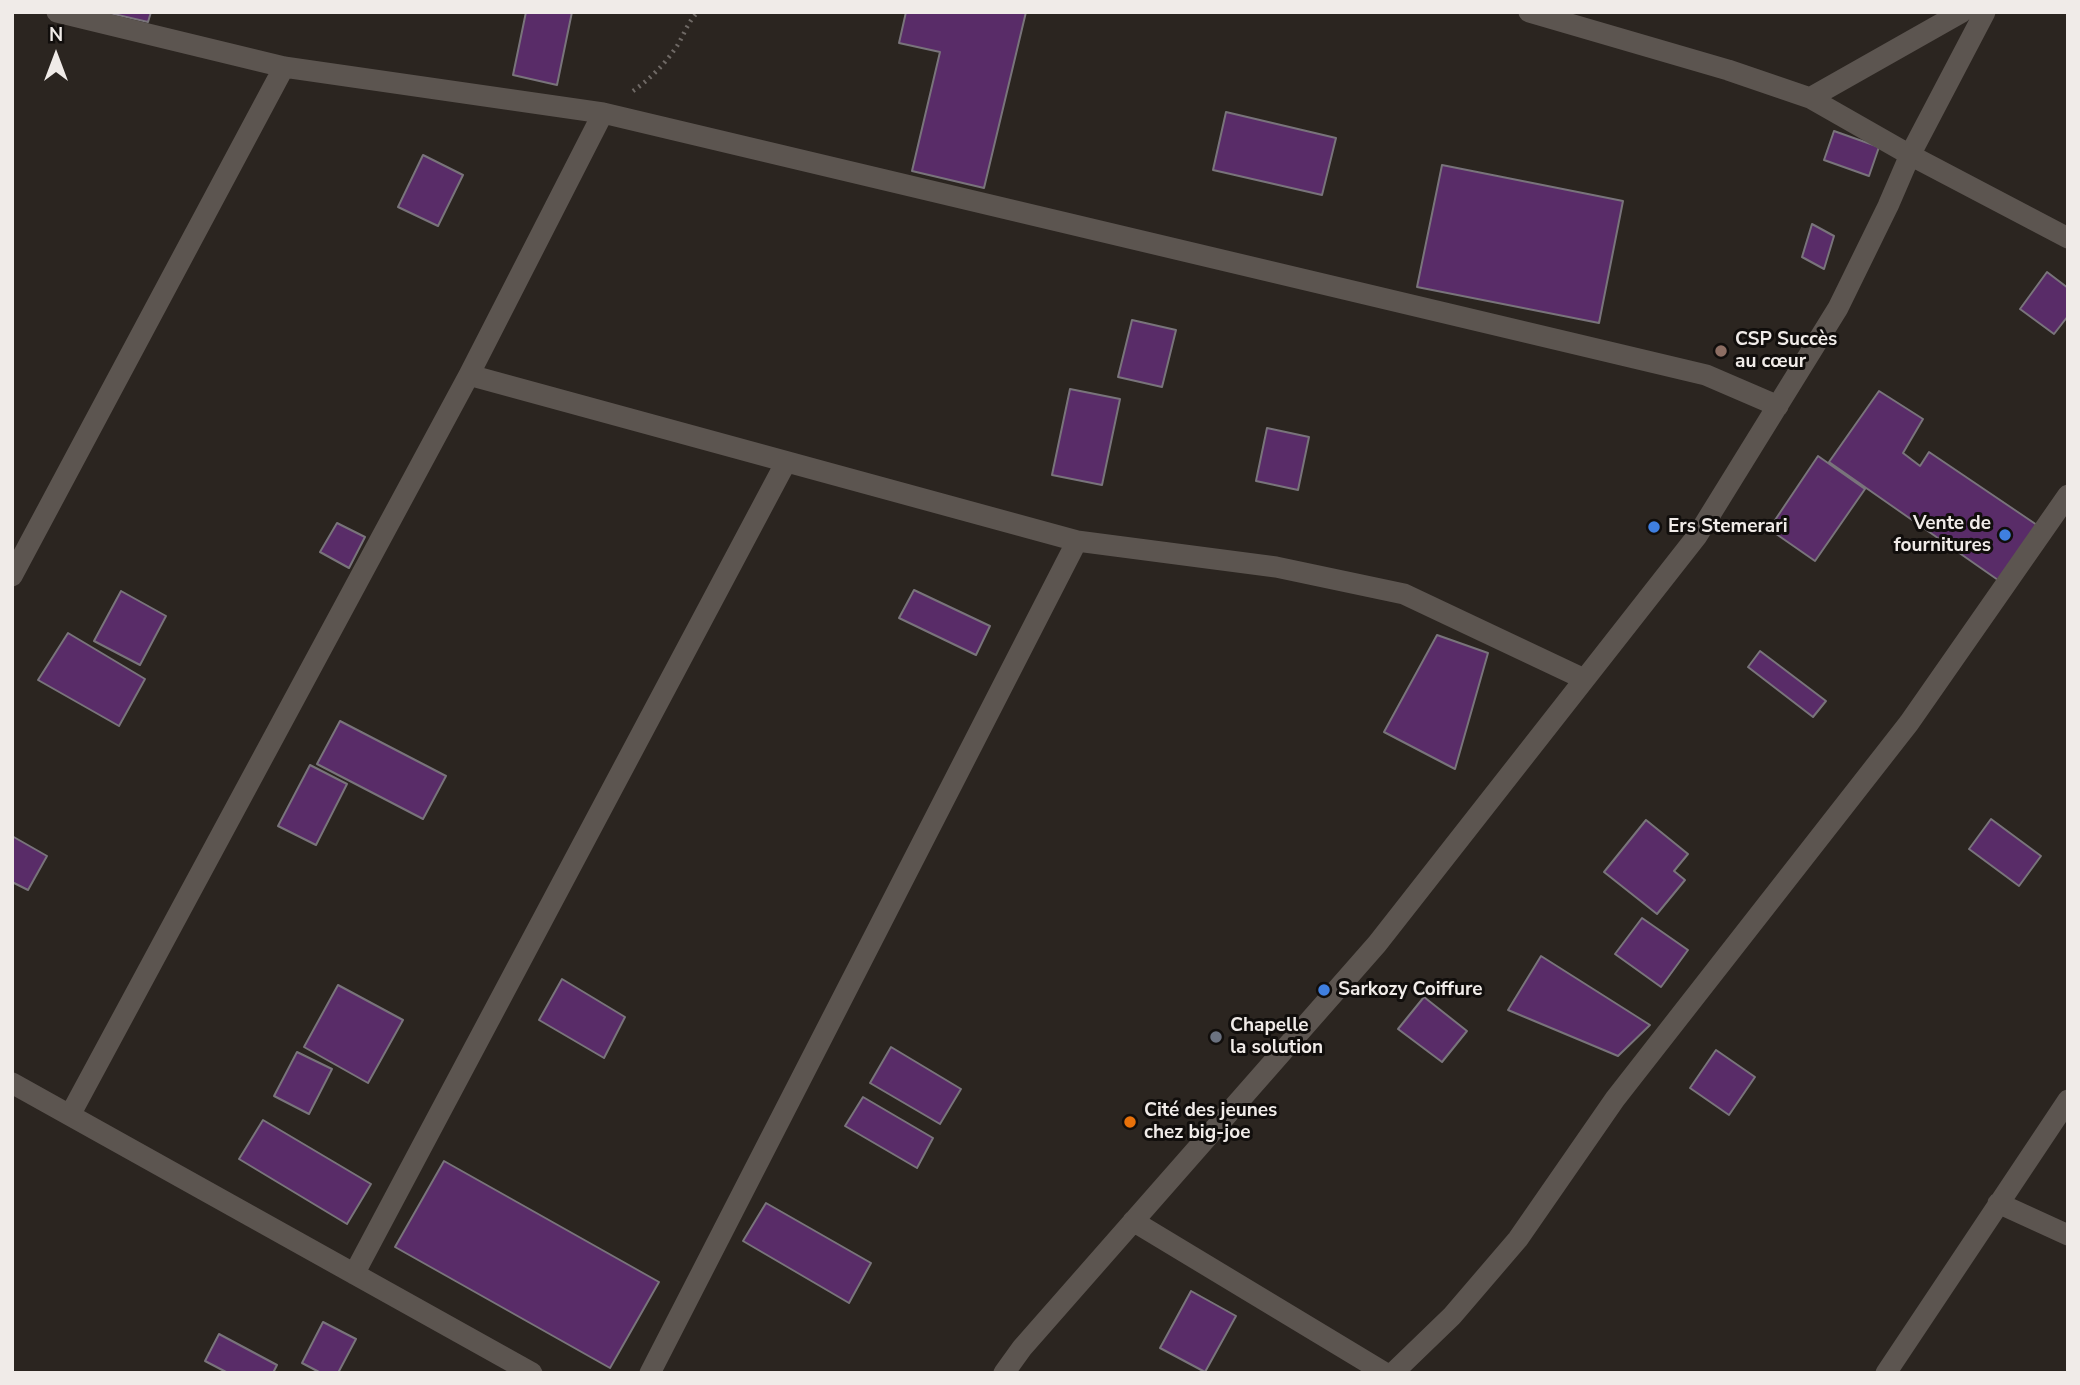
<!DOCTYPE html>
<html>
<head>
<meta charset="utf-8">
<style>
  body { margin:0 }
  #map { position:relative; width:2080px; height:1385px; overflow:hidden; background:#2b2520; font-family:"Nunito Sans",sans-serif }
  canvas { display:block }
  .frame { position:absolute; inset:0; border:14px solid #f0ebe8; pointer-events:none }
  .north { position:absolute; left:21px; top:21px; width:70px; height:70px; -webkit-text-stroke:5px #110e0c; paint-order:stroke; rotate:0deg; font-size:19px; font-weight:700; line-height:28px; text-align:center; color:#f0ebe8 }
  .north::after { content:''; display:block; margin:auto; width:24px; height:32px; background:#f0ebe8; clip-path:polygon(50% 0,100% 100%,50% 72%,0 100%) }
</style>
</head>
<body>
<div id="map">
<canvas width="2080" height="1385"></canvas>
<div class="frame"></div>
<div class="north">N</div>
</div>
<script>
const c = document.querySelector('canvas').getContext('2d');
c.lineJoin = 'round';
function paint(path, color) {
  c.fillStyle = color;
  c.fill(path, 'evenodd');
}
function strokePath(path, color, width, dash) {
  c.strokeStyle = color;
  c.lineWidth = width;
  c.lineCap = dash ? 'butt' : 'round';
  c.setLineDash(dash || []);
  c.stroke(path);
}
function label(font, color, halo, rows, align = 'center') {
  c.font = font + ' "Nunito Sans",sans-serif';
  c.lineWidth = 6;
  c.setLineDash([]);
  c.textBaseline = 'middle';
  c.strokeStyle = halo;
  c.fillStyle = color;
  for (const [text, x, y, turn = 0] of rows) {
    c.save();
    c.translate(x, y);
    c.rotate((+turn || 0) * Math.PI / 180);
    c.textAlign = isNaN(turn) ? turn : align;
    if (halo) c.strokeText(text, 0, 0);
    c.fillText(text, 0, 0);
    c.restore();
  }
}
const building = new Path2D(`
  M105,12H151L148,22Z
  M526,12H572L557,85L513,75Z
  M906,12H1026L984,188L912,171L940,52L899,43Z
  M1226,112L1336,138L1322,195L1213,170Z
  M1834,131L1879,147L1869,176L1824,160Z
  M423,155L463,175L438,226L398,207Z
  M1442,165L1623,201L1599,323L1417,287Z
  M1812,224L1834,236L1824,269L1802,257Z
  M2047,272L2068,288V316L2054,334L2020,309Z
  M1132,320L1176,330L1162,387L1118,377Z
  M1070,389L1120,399L1102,485L1052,475Z
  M1879,391L1923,419L1903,453L1920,466L1929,452L2037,525L1998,580L1829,462Z
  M1267,428L1309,437L1298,490L1256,481Z
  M1818,456L1865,489L1815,561L1769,529Z
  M337,523L365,537L349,568L320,552Z
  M914,590L990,626L976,655L899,618Z
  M121,591L166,616L140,665L94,641Z
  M68,633L145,679L119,726L38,680Z
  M1437,635L1488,653L1455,769L1384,732Z
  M1760,651L1826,701L1813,717L1748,667Z
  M340,721L446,776L423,819L317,764Z
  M310,765L347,784L316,845L278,826Z
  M1991,819L2041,856L2019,886L1969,849Z
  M1646,820L1688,854L1674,871L1685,880L1657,914L1604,872Z
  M12,836L47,856L28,890L12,882Z
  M1642,918L1688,950L1661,987L1615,954Z
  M1541,956L1650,1025L1618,1056L1508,1010Z
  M562,979L625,1017L604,1058L539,1020Z
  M338,985L403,1020L368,1083L304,1047Z
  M1424,997L1467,1031L1442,1062L1398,1029Z
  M891,1047L961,1089L940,1124L870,1083Z
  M1716,1050L1755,1077L1729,1115L1690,1088Z
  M297,1052L332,1069L309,1114L274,1096Z
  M863,1097L933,1138L917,1168L845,1126Z
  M263,1120L371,1184L347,1224L239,1159Z
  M444,1161L659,1282L610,1368L395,1247Z
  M766,1203L871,1263L849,1303L743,1241Z
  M1191,1291L1236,1316L1205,1372L1160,1348Z
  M323,1322L356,1339L338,1373H321L302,1363Z
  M219,1334L277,1365L273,1373H228L205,1361Z`);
paint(building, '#592c68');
strokePath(building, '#79747b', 2);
strokePath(new Path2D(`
  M633,91C650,79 665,64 677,46C684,35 688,21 698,12`), '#6f6965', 4.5, [2, 5]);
strokePath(new Path2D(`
  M57,12L284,67L603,113L1706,375L1778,406
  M1529,12L1728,70L1810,98L1910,155L2068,238
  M1810,98L1962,12
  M469,375L1077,541L1276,567L1404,594L1584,679
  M12,576L284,67
  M12,1083L532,1373
  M70,1115L469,375L603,113
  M1998,1203L2068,1235
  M1133,1221L1385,1373
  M354,1274L786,462
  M650,1373L1077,541
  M1004,1373L1022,1348L1377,944L1697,536L1838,308L1888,206L1910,155L1985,12
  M1393,1373L1452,1316L1518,1239L1615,1099L1909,723L2068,495
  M1886,1373L2068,1100`), '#5c5550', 21);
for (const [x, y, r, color] of [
  [1721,351,7,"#8d6e63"],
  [1654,527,7,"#3f7fe0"],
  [2005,535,7,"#3f7fe0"],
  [1324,990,7,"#3f7fe0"],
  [1216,1037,7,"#6b7280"],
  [1130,1122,7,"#e8710a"]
]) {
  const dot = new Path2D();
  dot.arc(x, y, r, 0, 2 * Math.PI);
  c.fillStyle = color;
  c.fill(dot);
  strokePath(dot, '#110e0c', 2.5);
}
label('bold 19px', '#f0ebe8', '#110e0c', [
  ["CSP Succès",1735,340],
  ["au cœur",1735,362],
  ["Vente de",1991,524,"right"],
  ["fournitures",1991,546,"right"],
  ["Ers Stemerari",1668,527],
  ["Sarkozy Coiffure",1338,990],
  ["Chapelle",1230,1026],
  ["la solution",1230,1048],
  ["Cité des jeunes",1144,1111],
  ["chez big-joe",1144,1133]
], 'left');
</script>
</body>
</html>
